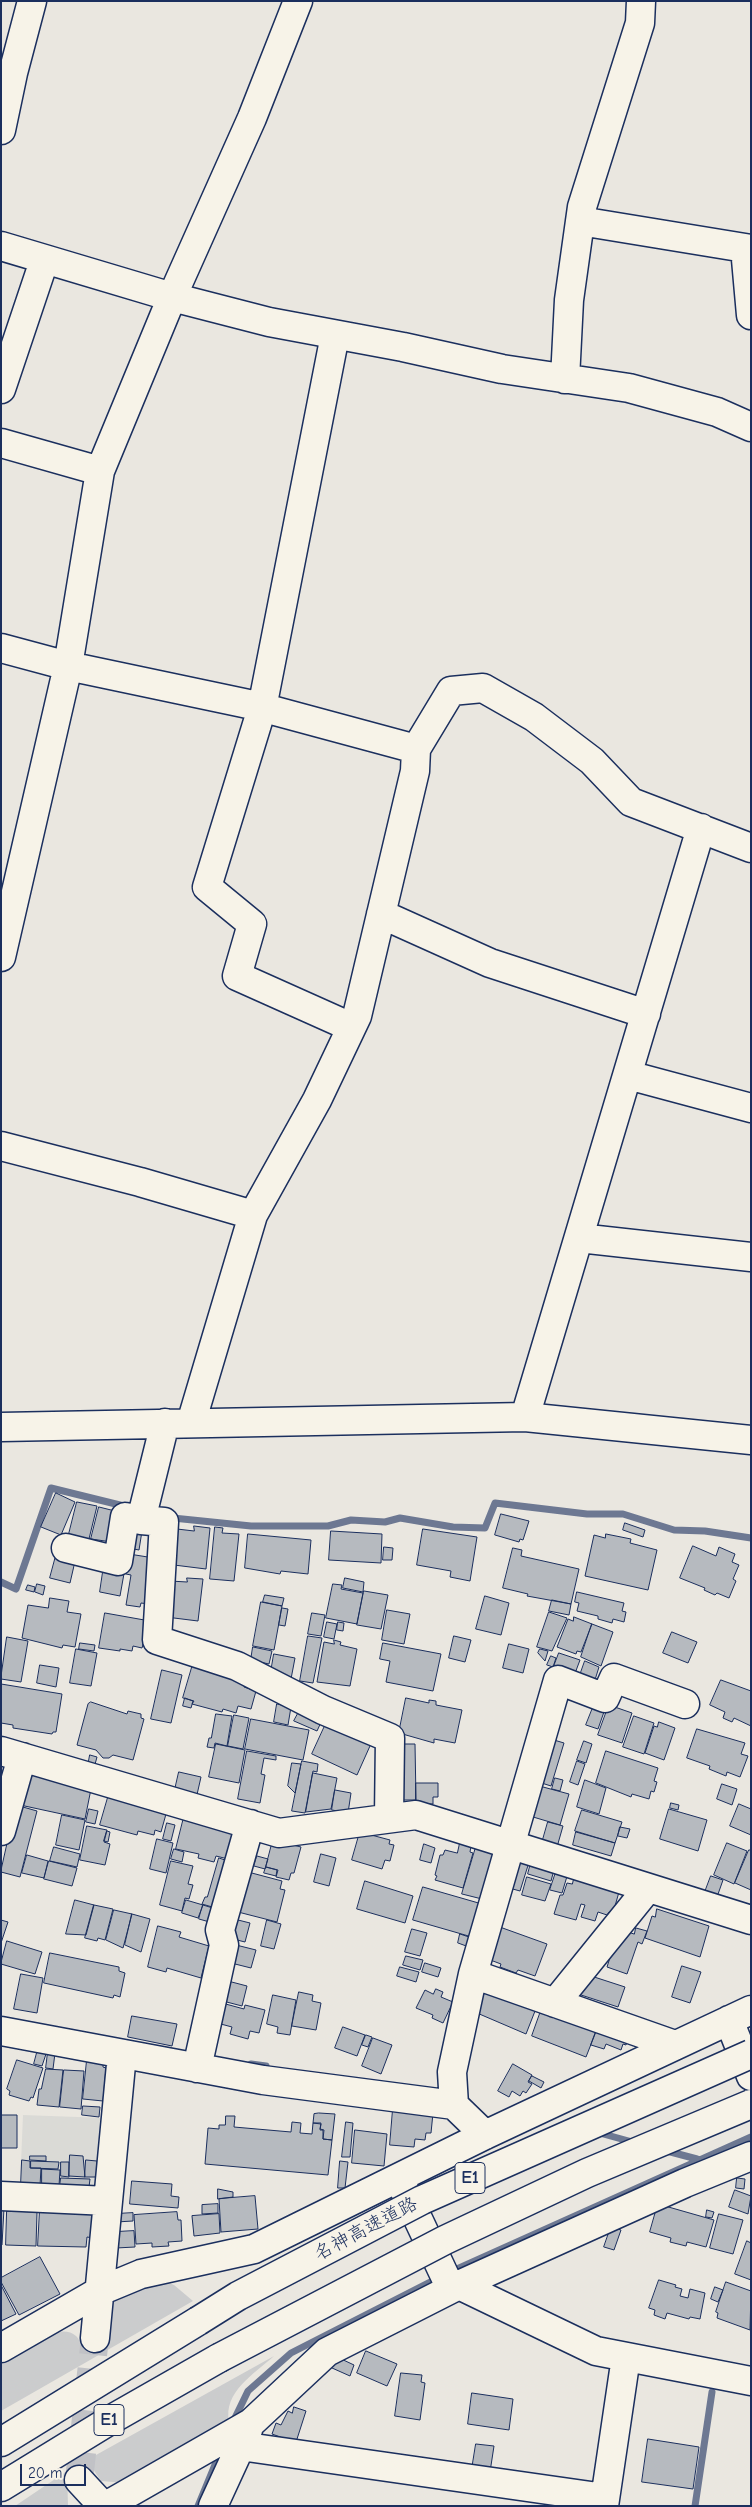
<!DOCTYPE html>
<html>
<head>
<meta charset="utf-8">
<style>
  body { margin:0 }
  #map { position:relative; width:752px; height:2507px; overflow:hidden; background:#eae7e0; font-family:"Comic Neue",sans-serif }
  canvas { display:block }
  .frame { position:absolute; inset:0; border:2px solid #1b2f5e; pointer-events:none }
  .scale { position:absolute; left:20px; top:2464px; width:66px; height:22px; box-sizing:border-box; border:2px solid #1b2f5e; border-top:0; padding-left:6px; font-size:15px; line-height:18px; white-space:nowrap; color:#1b2f5e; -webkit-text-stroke:4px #f7f3e8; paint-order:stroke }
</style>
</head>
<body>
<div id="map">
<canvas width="752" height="2507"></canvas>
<div class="frame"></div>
<div class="scale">20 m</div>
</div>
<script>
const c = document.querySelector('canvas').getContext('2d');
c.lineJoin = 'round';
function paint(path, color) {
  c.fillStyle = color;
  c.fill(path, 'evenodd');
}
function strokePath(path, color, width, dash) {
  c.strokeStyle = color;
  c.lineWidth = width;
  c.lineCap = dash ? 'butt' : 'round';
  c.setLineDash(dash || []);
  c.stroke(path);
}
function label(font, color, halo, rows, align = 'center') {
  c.font = font + ' "Comic Neue","Klee One",sans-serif';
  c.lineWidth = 5;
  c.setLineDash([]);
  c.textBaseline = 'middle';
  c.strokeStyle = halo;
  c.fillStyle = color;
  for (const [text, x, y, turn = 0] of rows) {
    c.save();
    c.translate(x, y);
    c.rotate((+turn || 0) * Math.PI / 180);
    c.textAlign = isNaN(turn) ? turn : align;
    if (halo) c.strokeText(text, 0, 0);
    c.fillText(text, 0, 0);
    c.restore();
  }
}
paint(new Path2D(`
  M23,2115L105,2118L98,2182L91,2190L20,2187Z`), '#dadad6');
paint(new Path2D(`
  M162,2280L174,2285L193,2301L1,2411V2362C18,2352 58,2320 76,2336C79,2338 80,2344 82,2346L103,2334L110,2303L151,2281Z
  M274,2356C254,2374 223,2392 229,2422L125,2483L101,2481L87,2460Z
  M67,2471L68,2506H15Z`), '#cbcccd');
strokePath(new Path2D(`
  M173,1518L251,1526H328L351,1520L385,1522L400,1518L453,1527L485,1528L495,1503L587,1514H623L674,1530L705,1531L751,1538
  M1,1582L16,1589L51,1488L128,1507
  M251,2064L266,2066
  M596,2132L636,2143
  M663,2150L697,2159
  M448,2273L751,2137
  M233,2422L248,2391L291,2353L438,2278
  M198,2506L219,2455
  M695,2506L712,2392`), '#6d7892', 7);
const building = new Path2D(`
  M56,1493L75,1502L61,1535L41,1527Z
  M77,1502L97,1506L88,1543L68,1538Z
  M99,1507L119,1512L112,1542L91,1539Z
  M501,1514L529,1521L523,1540L520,1539L519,1542L495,1535Z
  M625,1523L645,1530L643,1537L623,1530Z
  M194,1526L210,1528L206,1569L174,1565L177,1529L194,1531Z
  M215,1527L223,1528L222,1533L239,1534L234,1581L210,1579Z
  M131,1529L142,1531L139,1550L128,1548Z
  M423,1529L477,1537L470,1581L450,1577L451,1571L417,1565Z
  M331,1531L382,1534L381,1563L329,1560Z
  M248,1534L311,1540L308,1574L281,1571L280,1574L245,1568Z
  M606,1534L631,1539L630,1543L657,1550L648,1590L585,1576L594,1535L605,1538Z
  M693,1546L716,1556L719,1547L735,1554L732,1562L739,1565L733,1579L736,1581L729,1598L717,1593L715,1595L704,1590L705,1588L680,1578Z
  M384,1547L393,1548L392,1560H383Z
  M513,1548L522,1550L521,1556L579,1569L571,1604L527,1596L528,1594L503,1588Z
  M57,1552L76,1557L70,1583L50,1578Z
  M129,1554L154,1558L149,1604L141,1603L140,1607L126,1605L131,1575L126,1574Z
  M104,1565L125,1568L120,1596L100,1592Z
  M187,1578L203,1579L198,1621L166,1617L170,1581L187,1582Z
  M345,1578L364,1582L363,1592L343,1588Z
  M37,1584L45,1586L43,1595L35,1592Z
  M333,1584L342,1585L341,1589L363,1593L357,1624L326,1618Z
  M28,1585L35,1587L34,1592L26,1590Z
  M364,1591L388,1595L381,1629L357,1625Z
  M577,1592L624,1603L622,1611L626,1612L624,1622L613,1619L612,1623L598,1619V1616L577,1611L579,1603L575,1602Z
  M265,1595L284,1598L282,1606L263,1602Z
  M485,1596L509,1603L501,1635L476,1629Z
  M50,1598L69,1601L67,1612L81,1614L75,1647L63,1645L62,1648L22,1638L28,1605L48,1608Z
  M552,1600L571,1604L569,1615L549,1611Z
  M261,1602L282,1606L274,1650L253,1646Z
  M282,1608L288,1609L285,1626L279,1625Z
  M387,1610L410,1614L404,1644L382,1640Z
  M549,1612L567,1618L552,1651L537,1647Z
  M105,1613L150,1621L142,1648L133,1646L132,1651L120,1649V1651L99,1648Z
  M312,1613L325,1615L321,1636L308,1634Z
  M574,1617L592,1624L581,1652L577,1651L576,1654L557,1647L568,1619L573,1621Z
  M327,1622L337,1624L334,1639L324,1637Z
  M338,1622L344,1623L343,1631L337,1630Z
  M592,1624L613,1632L601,1666L581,1657Z
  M672,1632L697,1642L688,1663L663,1653Z
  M308,1636L322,1638L313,1683L300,1681Z
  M454,1636L471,1640L465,1662L449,1658Z
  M7,1637L28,1641L21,1682L1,1679Z
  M334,1640L341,1642L340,1645L357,1649L350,1686L317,1682L324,1642L334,1644Z
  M80,1643L95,1645L94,1651L79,1649Z
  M383,1643L441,1654L433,1691L386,1682L390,1661L380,1659Z
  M509,1644L529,1649L523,1673L503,1668Z
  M253,1647L272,1651L269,1664L251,1660Z
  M76,1649L97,1653L91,1686L70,1683Z
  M540,1649L548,1651L545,1661L538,1653Z
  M559,1653L580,1660L574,1676L553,1669Z
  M274,1654L295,1658L291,1679L271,1672Z
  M551,1656L556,1658L553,1667L547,1665Z
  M585,1661L599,1667L594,1683L579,1678Z
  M193,1664L246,1679L244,1687L256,1691L251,1709L238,1706L236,1713L223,1709L222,1712L192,1704L194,1701L183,1698Z
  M40,1665L59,1668L56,1687L37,1683Z
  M162,1670L182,1675L171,1723L151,1719Z
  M721,1680L751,1691V1726L734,1718L732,1722L723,1718L725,1712L710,1705Z
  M1,1684L62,1694L56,1732H53L52,1734L13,1728V1725L1,1723Z
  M185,1698L193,1701L191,1708L183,1706Z
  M406,1698L429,1703V1700L436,1701V1705L462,1710L455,1743L434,1739V1743L399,1733Z
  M91,1702L127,1714L128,1711L141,1714V1718L144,1719L133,1760L113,1755L109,1758H103L96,1750L77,1745L88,1704Z
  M277,1704L291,1707L288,1725L274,1722Z
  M594,1705L605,1709L598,1729L586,1725Z
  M609,1705L632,1713L622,1743L598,1735Z
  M301,1708L323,1718L317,1731L294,1721Z
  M216,1714L232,1716L227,1746L215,1743L214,1748L207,1747L209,1738H211Z
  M234,1715L249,1718L243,1749L228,1746Z
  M634,1716L654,1723L644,1754L623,1747Z
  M329,1717L374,1737L357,1775L312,1754Z
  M251,1719L309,1730L303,1760L245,1749Z
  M659,1722L675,1728L664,1760L645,1753L654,1726L657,1727Z
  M697,1729L745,1743L741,1754L748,1756L740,1777L727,1772L726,1776L709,1769L710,1766L687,1758Z
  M544,1737L564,1743L551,1786L532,1780Z
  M584,1741L592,1744L586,1763L577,1760Z
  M216,1744L245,1750L239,1783L209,1777Z
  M397,1744H415L416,1800H397Z
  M247,1751L276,1756V1760L264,1758L261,1774L265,1775L260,1803L238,1799Z
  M606,1751L658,1768L654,1781L657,1782L654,1792L651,1791L649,1799L632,1794L631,1797L596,1783Z
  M90,1755L97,1757L94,1768L88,1766Z
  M302,1761L318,1764L317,1772L313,1771L305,1813L292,1811Z
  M577,1761L585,1764L578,1785L570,1782Z
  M292,1763L301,1764L295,1793L288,1786Z
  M27,1771L92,1784L85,1819L20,1805Z
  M179,1772L201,1777L196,1799L174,1794Z
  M313,1773L337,1778L331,1809L306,1812Z
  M555,1778L563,1780L560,1791L552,1789Z
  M585,1780L606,1788L599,1814L577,1807Z
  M416,1783H438V1797H433V1804H416Z
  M532,1784L569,1794L560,1825L523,1814Z
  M722,1784L737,1789L732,1805L717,1799Z
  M335,1790L351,1793L348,1813L332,1810Z
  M109,1794L161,1807L160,1812L166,1814L161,1832L155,1830L154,1835L138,1831L137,1835L100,1825Z
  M671,1803L679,1805L678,1810L670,1808Z
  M739,1804L751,1809V1835L730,1826Z
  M16,1805L37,1811L20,1877L1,1872Z
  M89,1809L98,1811L95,1824L86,1822Z
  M669,1809L707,1820L698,1851L660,1839Z
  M582,1810L622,1822L615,1843L575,1831Z
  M62,1815L85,1820L79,1850L56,1845Z
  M184,1817L235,1829L228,1859L216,1856L214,1862L198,1858L199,1854L176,1849Z
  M548,1822L563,1826L557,1847L542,1843Z
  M167,1823L175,1825L171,1841L163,1839Z
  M87,1826L107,1830L104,1842L110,1844L105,1865L80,1860Z
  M620,1827L630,1829L627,1838L618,1836Z
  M107,1831L110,1832L108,1842L104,1841Z
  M360,1832L390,1840L389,1844L394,1845L390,1861L385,1860L382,1869L352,1860Z
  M576,1832L615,1843L611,1856L573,1845Z
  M157,1839L173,1843L166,1873L150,1869Z
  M273,1840L301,1847L294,1873H291L289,1880L276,1877L278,1870L266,1867Z
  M460,1843L471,1846L470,1852L473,1853L463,1888L435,1880L437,1876L435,1875L440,1855H443L445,1850L457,1853Z
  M727,1843L747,1851L734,1884L714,1875Z
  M424,1844L435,1848L431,1863L420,1860Z
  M54,1847L80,1854L77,1867L50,1861Z
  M476,1847L496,1853L482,1899L462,1894Z
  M174,1849L184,1852L182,1862L171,1859Z
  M749,1850H751V1890L735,1883Z
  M321,1854L336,1858L329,1886L314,1882Z
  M512,1854L530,1859L520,1891L502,1886Z
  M27,1855L48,1861L44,1878L22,1873Z
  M257,1856L268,1859L265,1869L254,1866Z
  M219,1858L234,1863L219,1909L202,1904L205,1897H207Z
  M532,1859L555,1866L551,1881L528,1874Z
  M49,1861L77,1868L72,1886L44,1879Z
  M171,1861L193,1866L188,1884L193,1885L189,1899L185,1898L182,1911L160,1905Z
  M266,1867L277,1870L276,1876L264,1873Z
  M557,1869L568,1873L562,1893L550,1890Z
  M248,1872L282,1881L280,1889L285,1890L277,1922L238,1912Z
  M711,1876L723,1880L717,1897L705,1892Z
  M527,1877L551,1884L545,1901L522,1895Z
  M574,1879L619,1892L613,1913L609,1912L607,1915L598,1912L595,1921L581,1917L585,1905L581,1904L576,1920L554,1914L560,1895H563L567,1883L572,1884Z
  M365,1881L413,1896L405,1923L357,1909Z
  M423,1887L482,1904L472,1937L413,1920Z
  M75,1900L94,1905L86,1935L66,1934Z
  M186,1900L203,1905L198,1918L182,1913Z
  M94,1905L113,1909L105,1940L98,1938L97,1941L85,1938Z
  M203,1905L216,1909L213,1923L199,1919Z
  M657,1909L709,1926L700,1957L645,1938L652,1916L655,1917Z
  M114,1910L132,1914L123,1948L106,1940Z
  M132,1914L150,1919L141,1952L125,1945Z
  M234,1919L250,1923L245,1942L229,1938Z
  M1,1920L8,1922L1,1943Z
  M267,1920L281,1924L274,1949L261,1946Z
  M158,1926L181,1932L179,1937L209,1946L201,1978L167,1968L166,1972L148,1967Z
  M497,1926L547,1944L535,1976L518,1970L516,1973L500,1967L501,1964L485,1958Z
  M636,1928L647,1931L642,1944L638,1942L627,1974L607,1967L619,1929L634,1934Z
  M412,1929L427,1933L420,1956L405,1952Z
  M460,1934L472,1938L469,1947L458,1943Z
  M7,1941L42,1952L35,1974L1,1964Z
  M232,1944L256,1950L251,1968L227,1962Z
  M50,1953L119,1967V1971L125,1973L120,1997L114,1995L113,1998L44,1983Z
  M406,1956L423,1960L420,1970L403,1965Z
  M425,1963L441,1968L438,1977L422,1972Z
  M682,1966L701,1972L690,2003L672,1997Z
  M400,1967L419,1972L416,1982L397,1976Z
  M21,1974L43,1978L37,2013L14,2009Z
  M585,1974L625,1987L618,2007L578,1994Z
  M224,1980L247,1986L242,2006L219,2000Z
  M480,1985L537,2006L526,2034L470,2010Z
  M436,1989L443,1992L441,1997L453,2002L443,2023L432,2018L433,2015L416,2008L425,1990L433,1994Z
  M299,1992L313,1995L312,2001L321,2003L316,2030L292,2026Z
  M273,1995L296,2000L290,2035L277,2033L278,2027L267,2024Z
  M222,2003L244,2009L245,2005L265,2010L259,2033L250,2031L248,2039L230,2034L232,2027L217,2023Z
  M542,2008L597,2029L586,2057L532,2036Z
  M132,2016L177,2024L172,2046L128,2037Z
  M343,2027L365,2035L357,2056L335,2048Z
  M597,2029L628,2038L626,2045L623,2044L621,2050L606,2044L604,2049L591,2045Z
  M366,2035L372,2037L368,2047L362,2045Z
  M373,2038L392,2045L381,2074L362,2066Z
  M38,2049L47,2051L42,2066L34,2064Z
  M48,2052L55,2053L53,2069L46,2068Z
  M17,2060L43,2068L33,2098L31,2097L29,2101L9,2095L10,2091L7,2089Z
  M87,2060L103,2062V2067L106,2068L103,2101L83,2099Z
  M513,2064L532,2075L528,2082L532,2084L526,2093L523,2091L520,2096L512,2091L509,2097L498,2091Z
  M46,2069L63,2070L59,2107L37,2105L39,2089H41Z
  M64,2070L84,2071L81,2109L60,2107Z
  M532,2076L544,2082L541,2088L529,2081Z
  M83,2106L100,2107L99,2117L82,2115Z
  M393,2109L433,2113L431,2133H426L425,2140L415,2139L414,2147L390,2145Z
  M319,2113L335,2114L332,2140L323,2139L324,2130L320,2129L321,2123H313L314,2114Z
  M1,2115H17V2148H1Z
  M226,2116H235L234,2127L291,2132L292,2122L301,2123L300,2133L312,2134L313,2123L321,2124L320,2130H323V2139L332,2140L328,2175L205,2164L208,2128L219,2129V2125H225Z
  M346,2122L353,2123L350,2157H342Z
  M355,2130L387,2134L384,2166L352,2163Z
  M70,2155L83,2156L85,2177L69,2176Z
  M30,2156H46V2161L30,2160Z
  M22,2160L30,2161V2168H41L40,2186L21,2185Z
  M86,2160L97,2161V2177H85Z
  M31,2161L59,2162L58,2169L31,2168Z
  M340,2161L348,2162L345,2188H338Z
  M61,2162H69V2177L61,2176Z
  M42,2169L60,2170L59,2186H42Z
  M61,2178L90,2179L89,2187L60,2186Z
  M737,2178L745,2179L744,2189L736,2188Z
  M132,2181L172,2184L171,2196L179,2197L178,2208L130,2204Z
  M218,2189L233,2192V2197L218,2199Z
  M735,2190L751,2196L748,2214L729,2207Z
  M255,2196L258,2229L221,2232L219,2199Z
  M218,2204V2213L202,2214V2205Z
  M658,2204L714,2220L706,2247L687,2242L686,2246L670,2242L671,2238L650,2232Z
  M1,2208H4L2,2245H1Z
  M40,2209L89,2211L94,2216L93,2238L87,2237L86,2247L38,2246Z
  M707,2210L714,2212L712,2218L706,2217Z
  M7,2211L37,2212L36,2246L6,2245Z
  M177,2212L178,2220H181L182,2241L168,2242L169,2246L152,2247V2243L136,2244L134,2215Z
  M133,2213V2221L116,2222V2214Z
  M219,2214L220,2233L194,2236L192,2216Z
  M719,2214L743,2220L733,2254L710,2248Z
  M611,2227L621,2230L614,2250L604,2247Z
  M134,2231L135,2247L116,2248V2232Z
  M747,2241L751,2243V2280L735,2274Z
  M40,2257L60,2294L19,2315L1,2282V2278Z
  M659,2280L676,2285L675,2287L682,2289L680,2296L688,2298L690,2289L705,2293L700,2319L690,2317L689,2319L667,2313L665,2319L654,2315L655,2310L649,2308Z
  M726,2282L751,2291L750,2330L717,2318L718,2313L716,2312Z
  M1,2285L16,2314L1,2321Z
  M715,2287L723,2290L718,2302L711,2299Z
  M366,2351L397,2364L387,2386L357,2373Z
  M337,2357L354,2365L350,2376L332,2368Z
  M401,2373L422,2375L421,2382L425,2383L420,2420L395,2416Z
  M472,2393L513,2399L509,2430L468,2424Z
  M294,2407L306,2411L297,2439L294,2442L272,2434L276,2423L281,2425L288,2411L292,2413Z
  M648,2439L699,2447L693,2489L642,2482Z
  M476,2444L494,2446L490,2472L472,2469Z`);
paint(building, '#b6babf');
strokePath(building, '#1b2f5e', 1);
strokePath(new Path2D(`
  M79,2480L95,2338`), '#c1c2c6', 28, [28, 14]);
const minor = new Path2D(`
  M1,130L13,73L32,1
  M580,221L751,249
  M1,246L172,297L269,322L403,347L502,369L629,388L717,412L751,427
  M745,248L751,315
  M335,335L262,708L207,887L252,924L237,976L351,1027
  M565,379L569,300L582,207L640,23L641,1
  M1,389L44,261
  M1,443L100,471
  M1,648L68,666L253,705L416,749L415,771L357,1016L317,1100L253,1215L191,1423
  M416,749L451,691L483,688L534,717L592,761L631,802L751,848
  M381,914L490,963L646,1014
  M1,957L68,666L100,471L172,297L252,118L298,1
  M628,1075L751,1108
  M1,1146L140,1182L253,1215
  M579,1238L751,1257
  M525,1417L701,828
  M165,1423L141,1520L164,1522L157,1640L237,1666L323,1710L390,1738L389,1817
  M1,1427L525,1417L751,1440
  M66,1548L118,1561L125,1517L141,1520
  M1,1751L279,1833L416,1815L751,1920
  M1,1831L22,1757
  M473,1974L675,2045
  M555,2003L648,1888
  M729,2020L751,2076
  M1,2031L263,2080L454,2105L485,2135
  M197,2068L224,1945L220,1930L250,1824
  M454,2105L452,2072L473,1974L558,1680L605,1698L614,1678L685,1704
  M402,2185L451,2289
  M1,2196L108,2201
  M459,2285L596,2351L751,2381
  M95,2338L122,2054
  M1,2348L100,2291L141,2274L254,2249L485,2135L751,2010
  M240,2446L605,2498
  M79,2480L103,2506
  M106,2506L251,2423L327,2352L459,2285L685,2183L751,2156
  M213,2506L248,2430
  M604,2506L626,2357`);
const highway = new Path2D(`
  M1,2442L198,2321
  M1,2487L112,2419L219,2358`);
strokePath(minor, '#1b2f5e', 31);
strokePath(highway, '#1b2f5e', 31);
strokePath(minor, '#f7f3e8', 28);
strokePath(highway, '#f7f3e8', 28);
const highwayBridge = new Path2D(`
  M198,2321L238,2296L422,2200L751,2054
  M219,2358L445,2240L587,2173L751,2104`);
strokePath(highwayBridge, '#1b2f5e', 31, []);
strokePath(highwayBridge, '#f7f3e8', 28);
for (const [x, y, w] of [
  [470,2178,30],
  [109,2420,30]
]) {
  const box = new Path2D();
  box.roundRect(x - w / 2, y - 15.5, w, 31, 4);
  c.fillStyle = '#f7f3e8';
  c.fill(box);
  strokePath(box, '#1b2f5e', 1);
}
label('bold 18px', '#1b2f5e', null, [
  ["E1",470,2178],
  ["E1",109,2420]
]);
label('19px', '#1b2f5e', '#f7f3e8', [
  ["名神高速道路",366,2229,-28]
]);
</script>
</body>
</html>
